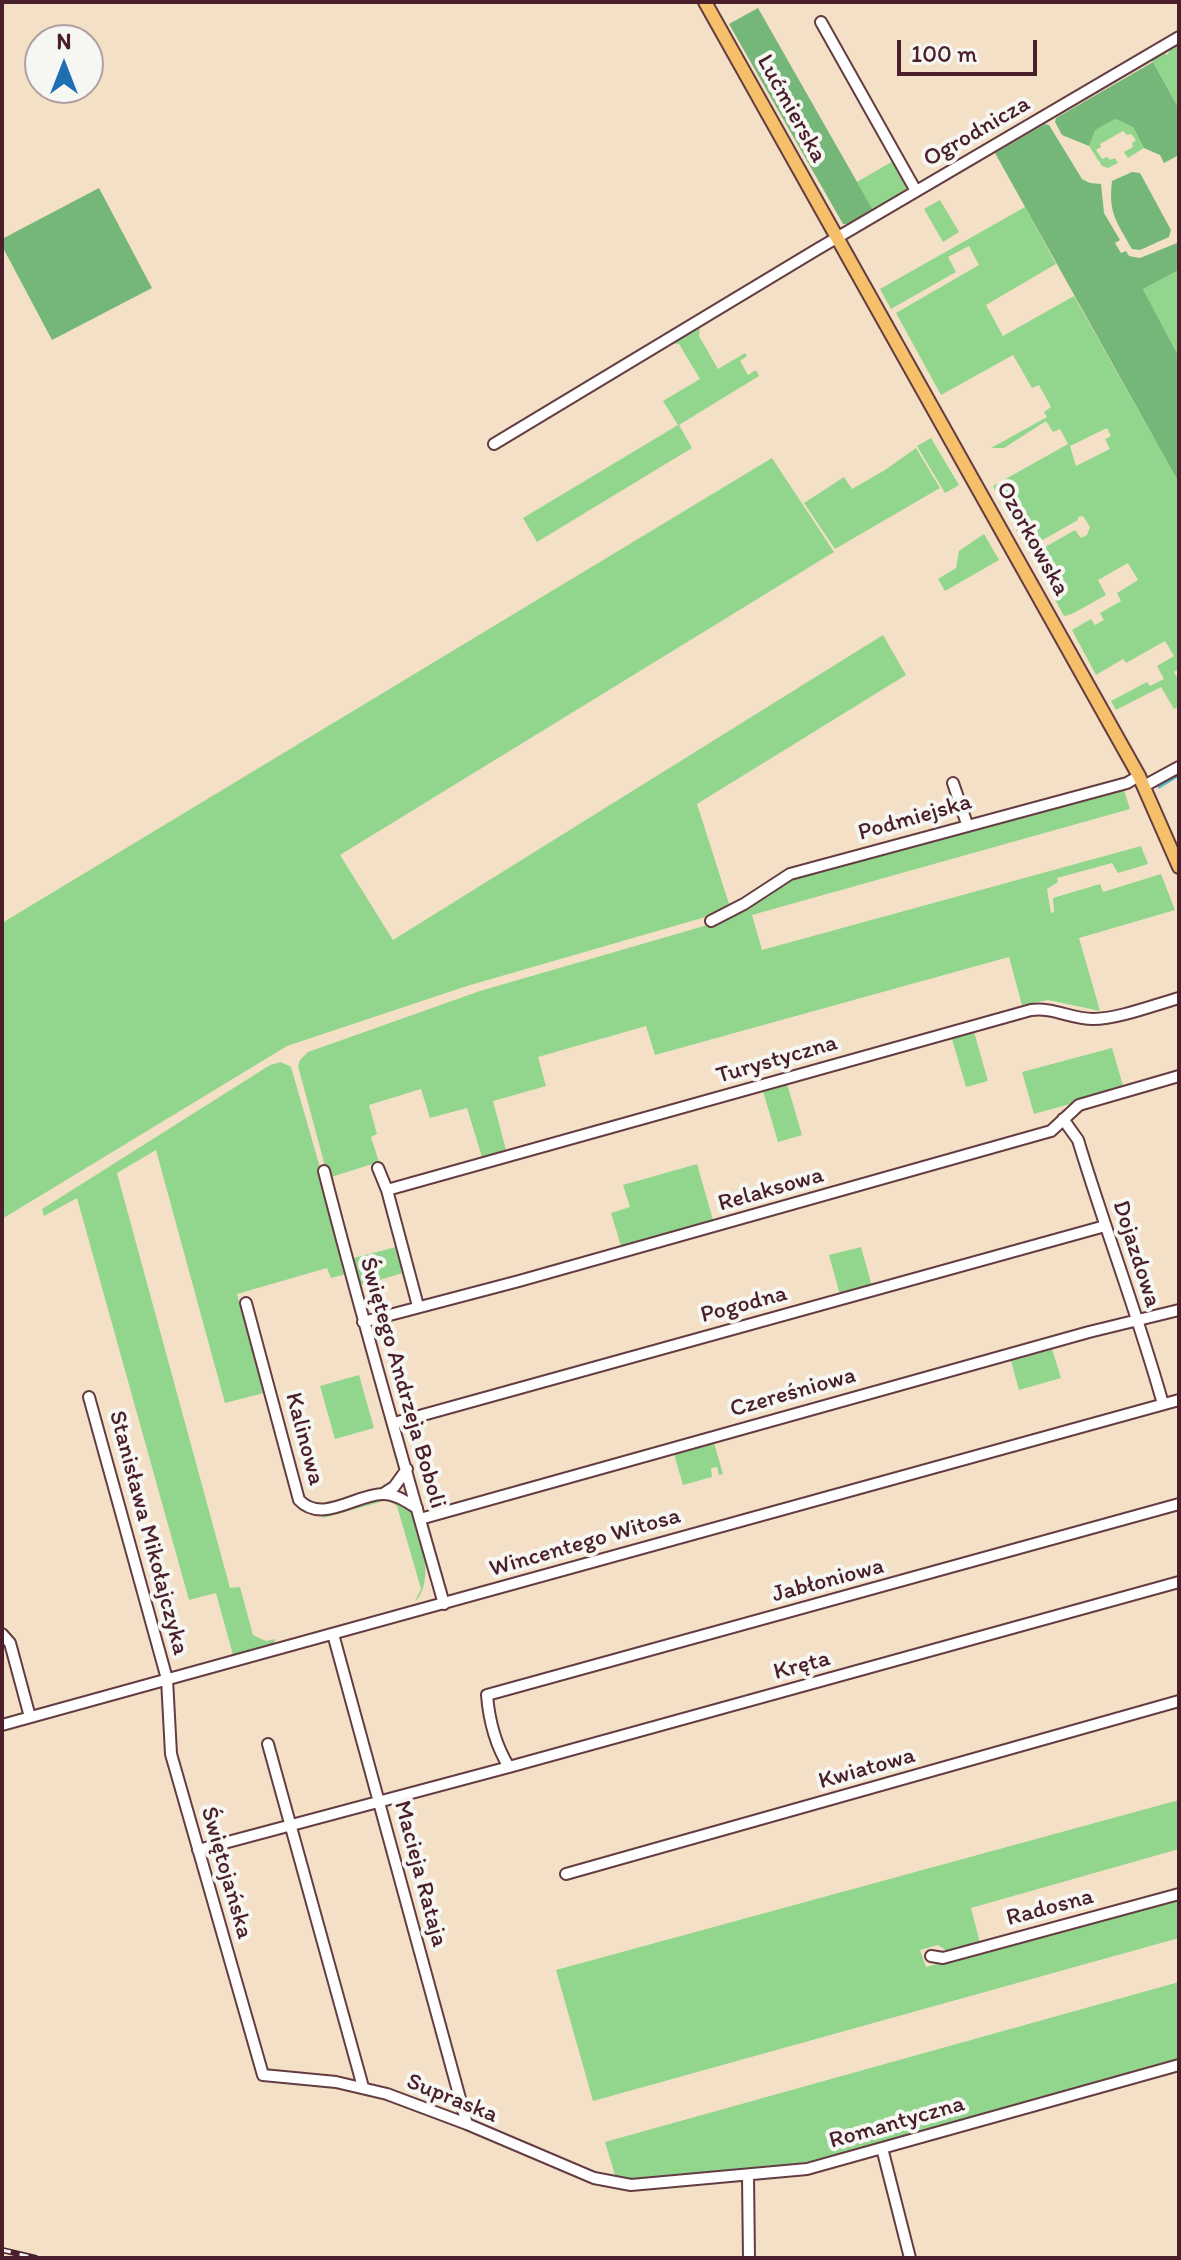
<!DOCTYPE html>
<html>
<head>
<meta charset="utf-8">
<style>
  body { margin:0 }
  #map { position:relative; width:1181px; height:2260px; overflow:hidden; background:#f4e0c6; font-family:Itim,sans-serif }
  canvas { display:block }
  .frame { position:absolute; inset:0; border:4px solid #4a1f2b; pointer-events:none }
  .north { position:absolute; left:24px; top:24px; width:80px; height:80px; box-sizing:border-box; background:#f6f6f2; border:2px solid #b1a0a2; border-radius:50%; rotate:0deg; font-size:22px; font-weight:700; line-height:32px; text-align:center; color:#4a1f2b }
  .north::after { content:''; display:block; margin:auto; width:28px; height:36px; background:#1f6fb2; clip-path:polygon(50% 0,100% 100%,50% 72%,0 100%) }
  .scale { position:absolute; left:897px; top:40px; width:140px; height:36px; box-sizing:border-box; border:4px solid #4a1f2b; border-top:0; padding-left:10px; font-size:24px; line-height:28px; white-space:nowrap; color:#4a1f2b; -webkit-text-stroke:6px #f6f6f2; paint-order:stroke }
</style>
</head>
<body>
<div id="map">
<canvas width="1181" height="2260"></canvas>
<div class="frame"></div>
<div class="north">N</div>
<div class="scale">100 m</div>
</div>
<script>
const c = document.querySelector('canvas').getContext('2d');
c.lineJoin = 'round';
function paint(path, color) {
  c.fillStyle = color;
  c.fill(path, 'evenodd');
}
function strokePath(path, color, width, dash) {
  c.strokeStyle = color;
  c.lineWidth = width;
  c.lineCap = dash ? 'butt' : 'round';
  c.setLineDash(dash || []);
  c.stroke(path);
}
function label(font, color, halo, rows, align = 'center') {
  c.font = font + ' Itim,sans-serif';
  c.lineWidth = 8;
  c.setLineDash([]);
  c.textBaseline = 'middle';
  c.strokeStyle = halo;
  c.fillStyle = color;
  for (const [text, x, y, turn = 0] of rows) {
    c.save();
    c.translate(x, y);
    c.rotate((+turn || 0) * Math.PI / 180);
    c.textAlign = isNaN(turn) ? turn : align;
    if (halo) c.strokeText(text, 0, 0);
    c.fillText(text, 0, 0);
    c.restore();
  }
}
paint(new Path2D(`
  M1179,44V109L1152,60L1164,53L1167,55L1171,49Z
  M1115,119L1133,127L1144,148L1128,158L1124,152L1133,147L1132,143L1136,140L1131,134L1127,135L1123,131L1100,144L1101,147L1096,150L1102,159L1107,157L1110,160L1115,158L1118,163L1108,168L1102,166L1089,146L1094,130Z
  M893,161L907,190L873,210L857,182Z
  M940,200L959,232L943,242L924,209Z
  M1025,207L1056,264L986,305L1003,336L1074,296L1179,483V669L1174,672L1177,677H1179V706L1174,709L1161,687L1116,710L1111,701L1147,682L1150,686L1164,679L1157,666L1174,656L1165,641L1126,663L1123,659L1096,675L1072,630L1091,619L1095,625L1104,620L1100,613L1121,601L1117,593L1138,580L1128,563L1098,580L1106,595L1072,614L1064,616L1031,555L1075,530L1081,538L1087,535L1090,527L1083,516L1078,517V520L1027,549L1006,511L1009,505L1005,495L997,494L993,486L1068,444L1060,429L1053,432L1046,421L1004,448H991L1047,417L1044,412L1051,407L1039,385L1032,388L1013,355L941,395L896,313L979,265L969,246L948,257L956,272L891,309L880,289ZM1107,428L1111,436L1105,439L1110,449L1076,466L1070,446Z
  M1179,270V357L1143,289Z
  M700,323L699,336L718,369L745,353L747,356L740,361L748,375L756,370L759,376L679,425L692,448L537,542L523,518L678,425L663,401L700,379L679,344L667,343Z
  M931,438L959,485L945,493L917,446Z
  M916,448L940,488L835,549L804,503L844,477L852,489L885,470Z
  M772,458L834,552L340,855L393,940L883,635L906,675L697,804L729,904L709,916L467,986L287,1046L2,1219V923Z
  M984,534L999,560L945,591L938,579L956,568L959,551Z
  M1124,790L1130,809L752,915L762,950L1141,846L1148,864L1118,873L1112,863L1057,878L1058,882L1047,889L1051,913L1054,912L1053,898L1100,884L1103,892L1161,874L1175,910L1079,938L1100,1011L1048,1000L1022,1005L1009,957L655,1055L646,1026L538,1057L546,1086L493,1101L506,1150L482,1157L467,1108L430,1118L421,1089L369,1105L377,1134L371,1137L379,1162L331,1177L354,1258L396,1247L403,1273L362,1285L356,1281L298,1066L300,1060L308,1052L480,991L711,924L746,907L793,879Z
  M974,1032L988,1081L966,1087L952,1039Z
  M1112,1048L1124,1089L1034,1114L1022,1072Z
  M281,1062L291,1067L319,1164L346,1274L331,1278L327,1268L237,1294L264,1393L225,1403L156,1150L117,1173L230,1588L240,1587L253,1635L266,1641L275,1639L274,1644L233,1655L216,1593L189,1600L77,1198L44,1216L42,1209L270,1065Z
  M787,1084L802,1135L778,1142L763,1091Z
  M697,1164L713,1220L621,1246L611,1213L630,1207L623,1185Z
  M861,1247L872,1286L840,1295L829,1255Z
  M1052,1349L1061,1378L1019,1390L1011,1361Z
  M359,1375L374,1428L335,1439L320,1386Z
  M714,1443L723,1474L719,1475L717,1467L711,1468L712,1477L683,1485L674,1454Z
  M377,1499C389,1498 402,1503 411,1513C424,1529 434,1587 415,1601L421,1589L397,1506L387,1500L323,1518V1516Z
  M1179,1800V1849L971,1908L980,1943L947,1951L938,1945L920,1950L926,1967L1179,1898V1938L593,2101L556,1970Z
  M1179,1982V2061L802,2163L635,2180L616,2178L605,2142Z`), '#92d68e');
paint(new Path2D(`
  M758,8L873,210L848,224H843L729,24Z
  M1153,62L1179,109V155L1164,163L1160,155L1144,148L1133,127L1115,119L1095,130L1089,146L1062,135L1055,122L1056,118Z
  M1045,124L1049,125L1082,179L1090,183L1101,184L1104,213L1120,240L1115,243L1121,253L1126,251L1129,256L1140,258L1177,243L1179,246V270L1143,289L1179,357V483L995,153Z
  M1132,172L1140,173L1171,230L1169,237L1140,250L1132,249C1117,222 1108,214 1112,181Z
  M99,188L152,288L52,340L2,246V239Z`), '#75b779');
strokePath(new Path2D(`
  M1159,787L1179,775`), '#4dbbc7', 3);
const minor = new Path2D(`
  M821,22L916,191
  M494,444L816,250L1179,37
  M953,783L967,824
  M1144,786L1179,767
  M711,921L744,904L790,874L1127,783L1139,776
  M1063,1119L1078,1140C1105,1229 1138,1315 1163,1404
  M378,1168L387,1190L418,1306
  M324,1171C361,1316 403,1460 444,1604
  M387,1190L1031,1010C1053,1007 1071,1019 1093,1019C1118,1019 1154,1005 1179,998
  M246,1303L299,1500C322,1524 355,1495 382,1494C394,1493 407,1502 417,1508
  M363,1322L519,1281L1051,1131L1079,1105L1179,1076
  M89,1397L167,1679L171,1754L263,2075L336,2082L387,2094L467,2124L594,2178L631,2185L807,2169L1179,2065
  M394,1423L1105,1226
  M383,1494L394,1487L407,1469
  M1179,1504L487,1695C489,1720 496,1746 509,1767L1179,1582
  M420,1519L1089,1332L1179,1310
  M2,1634L10,1643L30,1717
  M333,1634L467,2124
  M2,1725L1179,1400
  M268,1744L363,2087
  M198,1850L509,1767
  M566,1874L1179,1701
  M931,1956L943,1958L1179,1894
  M882,2148L910,2258
  M748,2176L749,2258`);
const major = new Path2D(`
  M705,2L1139,776L1179,867`);
strokePath(minor, '#643c42', 14);
strokePath(major, '#643c42', 16);
strokePath(minor, '#fff', 10);
strokePath(major, '#f6c06b', 12);
const rail = new Path2D(`
  M2,2250L36,2258`);
strokePath(rail, '#4a1f2b', 6);
strokePath(rail, '#f6f6f2', 3, [9]);
label('24px', '#4a1f2b', '#f6f6f2', [
  ["Lućmierska",791,109,61],
  ["Ogrodnicza",977,132,-30],
  ["Ozorkowska",1032,539,61],
  ["Podmiejska",915,818,-16],
  ["Turystyczna",777,1060,-16],
  ["Relaksowa",771,1190,-16],
  ["Dojazdowa",1136,1254,72],
  ["Pogodna",744,1305,-15],
  ["Świętego Andrzeja Boboli",402,1383,74],
  ["Czereśniowa",793,1393,-16],
  ["Kalinowa",304,1439,75],
  ["Stanisława Mikołajczyka",148,1533,75],
  ["Wincentego Witosa",585,1543,-16],
  ["Jabłoniowa",828,1581,-15],
  ["Kręta",802,1666,-15],
  ["Kwiatowa",867,1769,-16],
  ["Świętojańska",226,1873,74],
  ["Macieja Rataja",420,1874,75],
  ["Radosna",1050,1908,-15],
  ["Supraska",452,2099,22],
  ["Romantyczna",897,2123,-16]
]);
</script>
</body>
</html>
